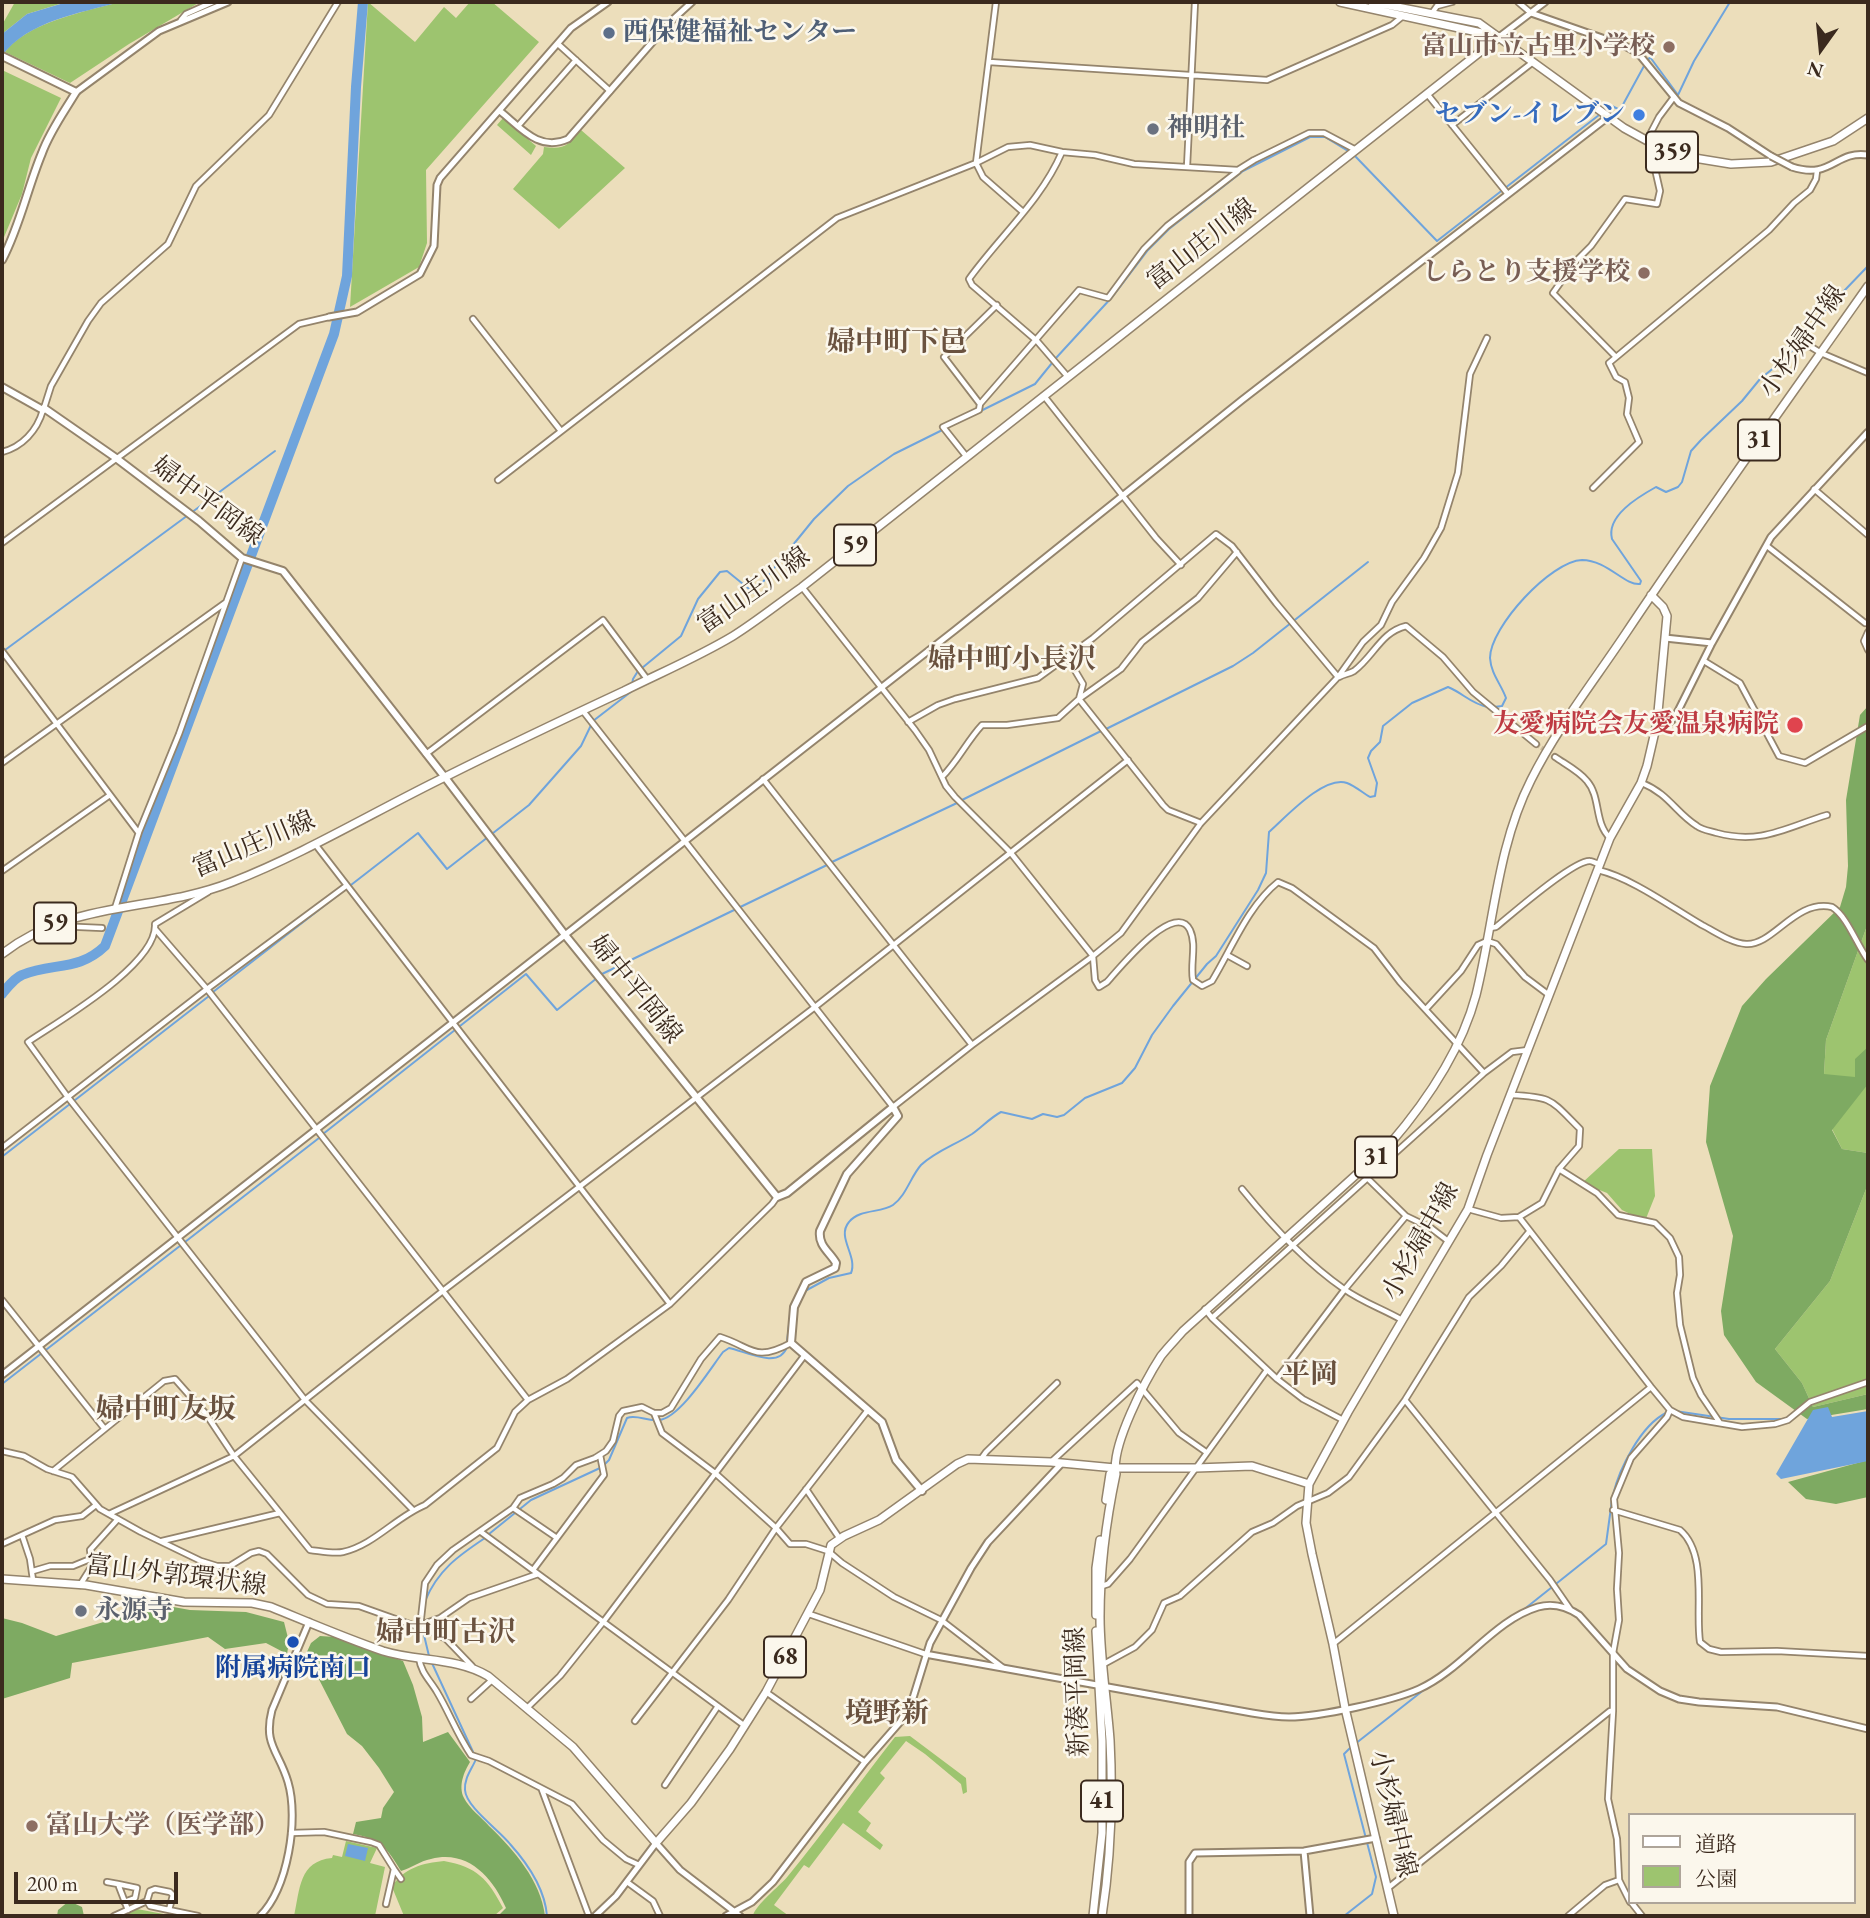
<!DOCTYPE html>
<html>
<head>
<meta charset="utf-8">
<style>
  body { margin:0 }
  #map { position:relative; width:1870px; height:1918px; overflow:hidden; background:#ecdebb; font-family:"EB Garamond","Noto Serif JP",serif }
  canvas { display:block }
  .frame { position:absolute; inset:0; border:4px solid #3b2a1e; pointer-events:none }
  .legend { position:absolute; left:1628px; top:1813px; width:228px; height:91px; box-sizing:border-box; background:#fbf7ec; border:2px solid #aea59a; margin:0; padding:9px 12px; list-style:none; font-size:21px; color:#3b2a1e }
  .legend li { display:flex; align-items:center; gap:14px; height:35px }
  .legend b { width:35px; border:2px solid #aea59a }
  .north { position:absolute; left:1786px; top:14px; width:70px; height:70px; -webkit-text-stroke:5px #fbf7ec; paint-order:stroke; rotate:195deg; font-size:19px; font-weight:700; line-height:28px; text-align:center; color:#3b2a1e }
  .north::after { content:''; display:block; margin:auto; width:24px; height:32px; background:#3b2a1e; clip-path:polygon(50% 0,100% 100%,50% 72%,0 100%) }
  .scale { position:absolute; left:14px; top:1872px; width:164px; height:32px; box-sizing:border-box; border:4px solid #3b2a1e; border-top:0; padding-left:9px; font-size:21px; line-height:24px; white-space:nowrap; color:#3b2a1e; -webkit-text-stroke:5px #fbf7ec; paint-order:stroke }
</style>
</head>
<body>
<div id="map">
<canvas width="1870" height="1918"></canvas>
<div class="frame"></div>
<ul class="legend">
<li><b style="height:9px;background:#fff"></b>道路</li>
<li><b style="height:19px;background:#9dc46f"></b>公園</li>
</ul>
<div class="north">N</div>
<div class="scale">200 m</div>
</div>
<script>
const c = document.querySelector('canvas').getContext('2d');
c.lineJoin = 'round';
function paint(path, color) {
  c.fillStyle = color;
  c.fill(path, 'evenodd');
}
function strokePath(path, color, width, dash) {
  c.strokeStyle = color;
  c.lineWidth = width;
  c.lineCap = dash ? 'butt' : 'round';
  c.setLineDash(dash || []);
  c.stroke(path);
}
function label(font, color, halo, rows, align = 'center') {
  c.font = font + ' "EB Garamond","Noto Serif JP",serif';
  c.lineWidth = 5;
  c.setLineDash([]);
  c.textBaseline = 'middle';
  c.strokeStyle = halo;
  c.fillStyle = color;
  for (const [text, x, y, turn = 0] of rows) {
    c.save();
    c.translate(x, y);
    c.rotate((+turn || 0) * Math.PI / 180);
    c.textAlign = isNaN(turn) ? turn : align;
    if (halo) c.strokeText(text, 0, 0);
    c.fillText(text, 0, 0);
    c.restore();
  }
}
paint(new Path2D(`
  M15,2H66L27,14L2,34V25Z
  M120,2H200L129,44L70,83L5,52C26,23 86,11 120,2Z
  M368,2L415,42L444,7L456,18L470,2H492L539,42L426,170L427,243L419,267L350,307Z
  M2,70L61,98L31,158L22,194L2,242Z
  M503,118L536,146L531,155L497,125Z
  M581,130L625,168L559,229L513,189L543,154L544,147C565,150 568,145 581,130Z
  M1868,923V1153L1842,1149L1822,1109L1826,1040Z
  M1619,1149H1652L1655,1196L1645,1221L1622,1210L1607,1193L1582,1183Z
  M1868,1184V1394L1813,1407L1802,1383L1775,1349L1830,1281Z
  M910,1736L966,1778L967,1792L963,1794L961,1784L925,1754L906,1741L880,1773L885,1778L858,1812L871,1823L866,1831L883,1845L880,1850L843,1823L809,1868L804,1865L774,1905L789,1916H753C755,1905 779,1887 788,1876C825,1831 859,1783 895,1737Z
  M346,1841L377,1848L370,1863L385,1867L375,1916H294C300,1889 299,1861 332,1858L333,1855L342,1857Z
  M444,1861C477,1867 488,1879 503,1908L494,1916H404L392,1887C403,1868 423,1863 444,1861Z
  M137,1909L174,1916H121Z`), '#9dc46f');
paint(new Path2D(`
  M1868,706V923L1826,1040L1824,1074L1855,1077V1059L1868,1047V1084L1832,1130L1842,1149L1868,1153V1184L1830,1281L1775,1349L1802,1383L1813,1407L1868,1394V1409L1807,1419L1756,1382L1724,1335L1721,1311L1733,1236L1706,1142L1710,1086L1742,1006L1766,979L1840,907L1846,887L1848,866L1846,800L1860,715Z
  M1868,1460V1497L1836,1504L1806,1499L1788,1482Z
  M129,1599L190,1610L246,1612L284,1622L289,1642L287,1654L266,1643L225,1649L208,1637L72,1663L70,1678L2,1699V1618L22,1623L56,1636L124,1616Z
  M320,1636L335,1637L403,1661L413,1685L422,1717L423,1742L448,1732L470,1762C464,1772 458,1786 464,1798C469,1808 481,1817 489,1826C514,1850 541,1881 545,1916H498L506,1908C493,1878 468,1849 431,1859C420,1861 411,1868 401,1871C387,1848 381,1839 353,1834L356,1822L381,1818L383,1808L394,1792L379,1768L362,1746L347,1734L306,1654L311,1643Z
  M69,1901L82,1907L84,1916H57L58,1910Z`), '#7eaa62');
paint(new Path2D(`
  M67,2H120C81,13 27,21 2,56V34L27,14Z
  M1828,1407L1832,1417L1868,1411V1461L1781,1479L1776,1474L1813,1410Z
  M348,1844L368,1848L365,1861L345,1856Z`), '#6fa4dc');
strokePath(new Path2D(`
  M1647,62L1650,57L1678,95L1694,61L1730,2
  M1607,110L1612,106L1620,110L1644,66
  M1355,156L1437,241L1599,115
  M1056,358L1113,296L1148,250L1169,229L1243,171L1310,137H1325L1348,151
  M5,650L275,451
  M642,668L681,636L698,599L720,572L727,571L754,593L814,519L848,486L894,454L1035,384L1052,363
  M632,685L633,679L638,671
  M1494,707L1502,706L1506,698C1501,684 1491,674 1490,658C1490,627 1551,561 1582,560C1607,560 1625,586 1640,584L1641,581L1612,539C1606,516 1638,497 1656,487L1666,492L1678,487L1682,482L1691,451L1701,440L1742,401L1760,379L1786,358L1819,317L1868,266
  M1106,729L1233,666L1253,653L1368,562
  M962,800L1101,731
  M832,862L957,803
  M213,992L418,833L447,869L529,805L581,746L593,721L632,691
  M323,1134L526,974L557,1010L602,974L827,865
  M3,1156L209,996
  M805,1291L829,1278L851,1273C858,1256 836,1237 849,1222C859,1209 881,1213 893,1205C906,1196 911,1176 921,1165C936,1151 955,1145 972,1134C982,1127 990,1118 1001,1112L1032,1119L1043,1114L1057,1117L1064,1115L1085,1098L1122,1083L1135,1068L1152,1035L1173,1006L1207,964L1216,956L1258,890L1266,873L1269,832C1286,817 1324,775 1347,783C1355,786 1363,793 1370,797L1375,796L1377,783L1368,758L1371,751L1380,742L1383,726L1412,703L1448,687C1463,693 1471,704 1488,707
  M787,1342L790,1316
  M2,1384L319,1138
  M1675,1411L1729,1419H1785
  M605,1464L609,1460L627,1418C637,1414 648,1422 659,1420C680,1418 710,1369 723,1352L729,1348C745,1351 779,1370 787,1347
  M1613,1495C1619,1469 1641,1425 1666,1413
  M489,1534L531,1500L600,1468
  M425,1601C438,1570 458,1556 485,1538
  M1522,1611L1606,1544L1612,1500
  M423,1631L429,1656
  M431,1661L474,1754
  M1355,1744L1425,1689
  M476,1759C472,1769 464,1778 465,1790C466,1807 499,1830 510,1844C528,1864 545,1890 547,1916
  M1344,1916L1372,1894L1376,1877L1344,1754L1350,1748`), '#6fa4dc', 2);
strokePath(new Path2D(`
  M2,994C7,988 14,978 22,975C53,962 78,972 105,946L334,334L347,276L356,87L363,2`), '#6fa4dc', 10);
strokePath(new Path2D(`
  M1536,744L1555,757`), '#c9ba9c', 4.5, [4.5, 2]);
const minor = new Path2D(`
  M996,2L976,163L983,177L1023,212
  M1518,2L1531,13
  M1432,13L1437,6L1452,2
  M181,20L186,14L213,2
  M558,44L610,91
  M989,62L1267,80L1392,25L1403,16
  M1428,95L1507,193
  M1452,125L1533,62
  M518,126L576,60
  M1647,140L1659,117L1674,97
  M1062,152C1041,201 1000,236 969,279L972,285L1037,341L1068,377
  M1187,167L1195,2
  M473,319L561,431
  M1795,337L1821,353L1868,373
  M1616,357L1553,293L1575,262L1591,246L1625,199L1657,204L1660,191L1655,169L1664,150
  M1044,396L1156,538L1181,565
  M980,404L1079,290L1108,298L1144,249L1167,226L1238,171
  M44,408L51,386L88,321L101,303L168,244L196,186L269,115L338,2
  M2,452C22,447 37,431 43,410
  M966,456L943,427L979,410L980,404L944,357L997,305
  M498,480L837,218L976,163L1008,147L1030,145L1062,152L1095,155L1134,164L1238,170L1254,160L1309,133H1324L1356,150
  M1593,488L1639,442L1627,414L1629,398L1625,382L1616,377L1609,363L1769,230L1794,203L1810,190L1816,179L1817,171
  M1814,489L1868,535
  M2,543L299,324L329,317
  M1767,546L1865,623
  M802,587L915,730L929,750L946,786L955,797L1010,852L1093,956L1095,980L1099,987L1107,982C1118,970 1175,899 1190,930C1197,945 1190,964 1193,980L1202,986L1212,981C1232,948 1248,906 1278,882L1292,888L1374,948L1400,982L1484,1073
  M1868,632L1864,641L1868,650
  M2,651L138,832
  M1067,657L1083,684L1079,699L1163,805L1168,810L1201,823
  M1704,661L1740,683L1779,756L1805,763L1868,726
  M1339,677C1344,674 1349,674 1354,671C1374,656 1381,632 1406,626L1443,657L1473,692L1536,744
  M583,711L893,1107L972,1045L1093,956L1121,933L1201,823L1338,677L1363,642L1381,625L1392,602L1424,558L1441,528L1458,473L1470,374L1487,338
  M908,722L938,705L955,699L1038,678L1093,638L1216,534L1232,546L1276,603L1338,677
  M426,754L603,620L647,679
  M1555,757C1565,764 1579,771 1587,781C1601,797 1594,823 1610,838
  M2,763L225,603
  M942,777C958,761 967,741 982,725H1007L1058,718L1079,699L1121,669L1142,642L1198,598L1237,552
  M763,779L972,1045
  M1642,783C1669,794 1676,813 1697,826C1702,830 1711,831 1717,833C1761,845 1787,827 1827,815
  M315,844L670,1304
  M1598,870C1632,878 1671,907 1702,925C1716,932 1731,943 1746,944C1773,946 1795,899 1832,907C1847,916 1857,945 1868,960
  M2,871L110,795
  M208,892L155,924C158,964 59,1021 28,1042L67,1096L305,1400L413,1510
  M115,908L139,832L179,734L242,558
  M57,926L102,928
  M1490,928L1496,927C1511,915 1573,860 1590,861C1591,861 1599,864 1600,865
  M156,930L207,989L528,1400
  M1227,955L1247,966
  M1426,1009L1461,971L1478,945L1487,941L1496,944L1525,977L1549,995
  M2,1148L207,989L346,886
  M1559,1169L1597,1193L1618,1215L1655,1223L1670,1238L1679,1257L1680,1275L1677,1293L1680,1325L1693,1378L1701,1395L1720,1423
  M1360,1171L1406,1216
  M1242,1189C1272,1226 1305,1262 1344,1289C1362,1302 1383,1309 1402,1320
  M1468,1209L1501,1218L1519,1217L1542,1203L1559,1169L1579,1146L1580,1129C1550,1099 1553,1097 1511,1095
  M1519,1217L1651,1387L1670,1410L1683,1417L1742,1427L1775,1424L1788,1420L1810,1402L1868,1382
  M2,1300L104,1428
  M1205,1309L1212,1318L1484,1073L1512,1052L1528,1050
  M1212,1318L1277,1379L1303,1399L1343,1420
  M1277,1379L1345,1289L1406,1216L1431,1228L1448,1241
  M1405,1400L1550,1580L1570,1609
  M654,1413L662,1433L715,1473L776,1528L790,1544H806L828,1551L842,1563L894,1597L941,1620L1002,1667
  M2,1451L24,1456L47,1469L72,1477L100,1509L141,1532L201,1561L217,1566H230L251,1553L259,1551L267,1554L308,1595L327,1604L359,1606L435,1633L446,1639L472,1666
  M981,1459L986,1452L1057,1383
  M1051,1462L1137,1383L1179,1433L1206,1452
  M53,1471L164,1381L175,1379L206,1414L234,1456L310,1550C320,1551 334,1554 343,1552C374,1545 396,1517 425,1505L497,1448L515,1412L528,1400L567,1379L670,1304L772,1204L777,1197
  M806,1489L840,1539
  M513,1508L557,1538
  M1613,1510L1680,1530C1708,1554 1695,1609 1700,1642L1709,1649L1721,1652L1777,1651L1868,1656
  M109,1514L234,1456L444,1290L815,1007L1128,760
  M481,1532L745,1726
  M22,1535L30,1559L33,1580
  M162,1541L280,1513
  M2,1544L55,1520L82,1516L96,1505
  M533,1570L604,1475L600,1455
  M33,1571L50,1566H73L90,1559
  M80,1585L92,1566L90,1550L118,1519
  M1102,1586L1108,1584L1130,1559L1267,1370
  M809,1614L925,1654
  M420,1627L425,1583L437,1565L453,1550L513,1508L520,1498L553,1484L563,1478L576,1465L595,1458L606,1451L613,1441L619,1416L623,1411L642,1407L654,1413H662L671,1408L701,1359L720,1337C752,1347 754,1363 791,1343
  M420,1627L426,1623L440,1618L469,1598L538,1574
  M1333,1644L1651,1387
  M419,1658C421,1673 430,1680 437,1692C449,1712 457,1734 471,1755L489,1761L572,1804L603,1840L626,1859L639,1865
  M1102,1665L1135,1647L1152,1630L1164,1603L1180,1596L1252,1532L1273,1523L1297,1506L1328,1493L1349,1477L1405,1400L1469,1297L1501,1266L1529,1232
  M766,1692L865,1762
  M471,1699L492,1680
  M527,1708L560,1676L604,1621L804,1356
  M635,1721L728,1600L776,1528L868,1410
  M665,1785L718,1706
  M542,1790L589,1916
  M291,1833L324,1832L371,1842L379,1845L394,1869
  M107,1882L118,1884L128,1910
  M627,1882L653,1901L660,1916
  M118,1884L137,1888L135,1898L124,1902
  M1388,1888L1610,1711H1613
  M1630,1902L1619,1880L1617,1839L1608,1799L1613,1711V1653L1619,1620L1617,1589L1619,1553L1614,1499L1631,1458L1667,1417L1670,1410
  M1631,1902L1642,1916
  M386,1904L394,1869L401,1879
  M169,1910L198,1916
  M114,1916L147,1901L150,1891L155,1889L170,1892L173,1895L169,1910L150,1906L147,1901
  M1568,1916L1605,1885L1619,1880`);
const tertiary = new Path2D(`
  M1531,13L1625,46L1638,53L1679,103L1728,128L1771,156
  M1499,37L1545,2
  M76,92L159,31L228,2
  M500,111C521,128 539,152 568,139L669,23L692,2
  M1792,167C1832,180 1835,150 1868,155
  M329,317L357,312L420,274L434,246L437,185L440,178L571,28L608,2
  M1665,638L1712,643
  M1657,723C1669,725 1672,722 1678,711L1712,643L1771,537L1868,432
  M2,1375L955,630L1242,400L1608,117
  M925,1654L1252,1713C1264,1715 1276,1717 1289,1717C1319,1717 1392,1701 1419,1689C1463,1669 1494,1620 1538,1607C1552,1603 1567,1607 1579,1615L1627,1669L1660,1691L1679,1699L1699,1702L1777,1707L1868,1729
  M1304,1851L1310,1916
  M260,1916C288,1888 299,1819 288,1782C279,1751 263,1745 272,1710L309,1622
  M595,1916L616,1896L656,1843L680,1870L740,1916
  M726,1916L752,1902L773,1882L865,1762L900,1722L913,1698L930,1643L971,1568L988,1542L1062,1463
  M1189,1916V1862L1195,1853L1304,1851L1376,1838`);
const secondary = new Path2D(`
  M2,56L76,92C64,112 50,131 42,153C27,189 20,226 2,260
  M2,387L43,410L44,408L116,458L199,521L242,558L283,571L447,780L565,935L777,1197L787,1193L893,1107L898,1116L847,1174L820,1231C818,1246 830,1252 836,1263L835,1268L806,1282L794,1307L791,1343L882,1422L896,1460L922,1491`);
const primary = new Path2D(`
  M2,954C73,899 153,913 232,882C306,853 375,811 447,776C505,747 564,719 624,691C660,673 698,657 733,636C757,621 779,603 802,587L1499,37
  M1106,1500L1110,1474L1115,1468
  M2,1579L86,1585L184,1602L252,1603L271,1607C308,1622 345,1638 383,1651C418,1662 456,1657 488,1676L573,1747L656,1843L691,1803L730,1749L766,1692L820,1590L831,1545L844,1536L879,1520L957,1464L968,1459L1051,1462L1115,1468H1196L1252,1466L1309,1484
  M1096,1615V1568L1100,1540
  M1093,1916L1102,1833V1741L1096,1631
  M1102,1916C1111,1858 1113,1799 1110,1740C1107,1699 1100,1658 1100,1617C1100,1569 1106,1521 1116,1474C1110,1447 1146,1379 1161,1356C1168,1347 1176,1339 1183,1331L1389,1145C1427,1101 1461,1051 1476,995C1494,923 1497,847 1531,780C1557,728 1594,681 1626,633C1704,516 1787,401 1868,286
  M1394,1916L1345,1708L1333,1644L1312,1554L1306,1523L1309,1484L1348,1412L1468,1209L1487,1155L1610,838L1641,783L1647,766L1657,723L1667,616L1663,607L1651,595`);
const trunk = new Path2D(`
  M1340,2L1491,35
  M1372,2L1479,23L1624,128L1664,150L1682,156L1731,164L1771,162L1833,141L1868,118`);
strokePath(minor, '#94846c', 8);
strokePath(tertiary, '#94846c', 9);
strokePath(secondary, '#94846c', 10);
strokePath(primary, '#94846c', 10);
strokePath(trunk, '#94846c', 10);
strokePath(minor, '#fff', 4.5);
strokePath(tertiary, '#fff', 5);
strokePath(secondary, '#fff', 6);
strokePath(primary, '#fff', 7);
strokePath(trunk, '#fff', 7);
const tertiaryBridge = new Path2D(`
  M1771,156L1792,167`);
strokePath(tertiaryBridge, '#94846c', 9, []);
strokePath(tertiaryBridge, '#fff', 5);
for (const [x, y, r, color] of [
  [609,33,7,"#5c6f8a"],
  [1669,47,7,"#8d6e63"],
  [1639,115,7,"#3f7fe0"],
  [1153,129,7,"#6b7280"],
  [1644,273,7,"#8d6e63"],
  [1795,725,9,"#e0444e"],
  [81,1611,7,"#6b7280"],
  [293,1642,7,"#1a4fb4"],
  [32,1826,7,"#8d6e63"]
]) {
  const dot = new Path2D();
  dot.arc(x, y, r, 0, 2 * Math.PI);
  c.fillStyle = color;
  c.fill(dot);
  strokePath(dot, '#fbf7ec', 2.5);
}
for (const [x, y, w] of [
  [1672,152,52],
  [1759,440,42],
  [855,545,42],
  [55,923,42],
  [1376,1157,42],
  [785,1657,42],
  [1102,1801,42]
]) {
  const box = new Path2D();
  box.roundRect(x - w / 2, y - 20.5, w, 41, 5);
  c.fillStyle = '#fbf7ec';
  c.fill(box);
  strokePath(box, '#3b2a1e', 2);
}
label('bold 24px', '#3b2a1e', null, [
  ["359",1672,152],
  ["31",1759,440],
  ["59",855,545],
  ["59",55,923],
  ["31",1376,1157],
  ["68",785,1657],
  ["41",1102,1801]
]);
label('bold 26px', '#4e5e75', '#fbf7ec', [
  ["西保健福祉センター",623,33]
], 'left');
label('bold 26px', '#785e54', '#fbf7ec', [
  ["富山市立古里小学校",1655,47],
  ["しらとり支援学校",1630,273],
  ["富山大学（医学部）",46,1826,"left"]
], 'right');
label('bold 26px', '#366cbe', '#fbf7ec', [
  ["セブン-イレブン",1625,115]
], 'right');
label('bold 26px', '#5b616d', '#fbf7ec', [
  ["神明社",1167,129],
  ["永源寺",95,1611]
], 'left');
label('26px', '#3b2a1e', '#fbf7ec', [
  ["富山庄川線",1202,245,-38],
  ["小杉婦中線",1803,342,-55],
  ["婦中平岡線",207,502,36],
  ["富山庄川線",754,591,-35],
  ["富山庄川線",254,845,-23],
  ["婦中平岡線",635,990,51],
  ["小杉婦中線",1421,1242,-61],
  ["富山外郭環状線",176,1576,7],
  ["新湊平岡線",1078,1692,-92],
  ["小杉婦中線",1392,1814,77]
]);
label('bold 26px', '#be3a42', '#fbf7ec', [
  ["友愛病院会友愛温泉病院",1779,725]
], 'right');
label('bold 26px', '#164399', '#fbf7ec', [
  ["附属病院南口",293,1669]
]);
label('bold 28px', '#6a523f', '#fbf7ec', [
  ["婦中町下邑",897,343],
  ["婦中町小長沢",1012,660],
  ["平岡",1310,1375],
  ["婦中町友坂",166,1410],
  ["婦中町古沢",446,1633],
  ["境野新",887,1714]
]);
</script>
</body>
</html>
